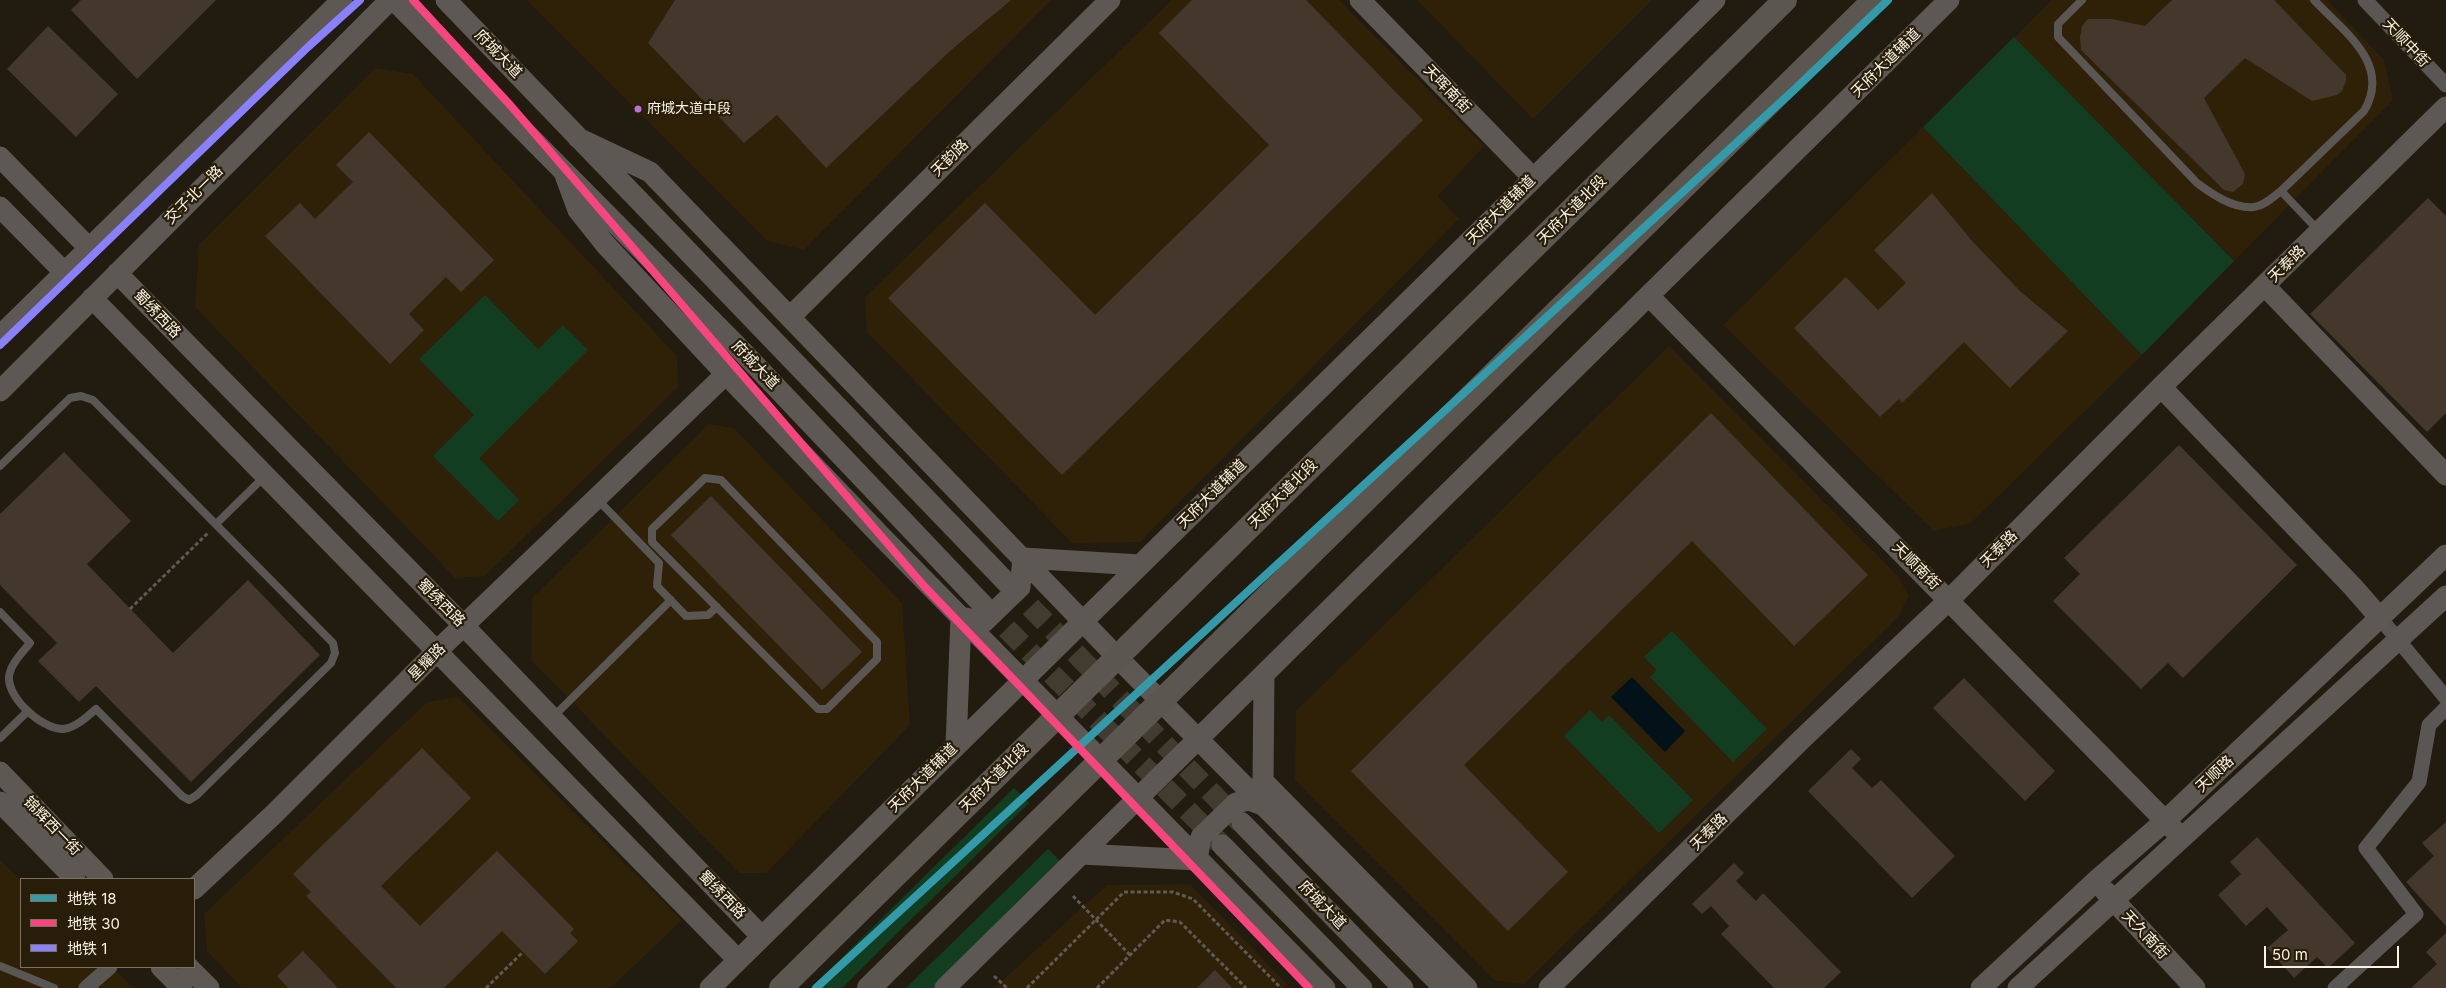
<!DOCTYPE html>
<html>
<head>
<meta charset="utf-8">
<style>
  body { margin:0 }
  #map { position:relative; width:2446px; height:988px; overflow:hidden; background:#211b10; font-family:Inter,"Noto Sans SC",sans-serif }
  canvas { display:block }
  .legend { position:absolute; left:20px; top:878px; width:175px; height:90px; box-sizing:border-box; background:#281d09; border:1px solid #7c7261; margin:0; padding:6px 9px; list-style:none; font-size:15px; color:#f9f2e5 }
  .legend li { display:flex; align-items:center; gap:10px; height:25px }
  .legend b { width:25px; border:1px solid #7c7261 }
  .scale { position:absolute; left:2264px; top:946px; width:135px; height:22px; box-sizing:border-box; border:2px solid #f9f2e5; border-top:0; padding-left:6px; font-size:15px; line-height:18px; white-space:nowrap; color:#f9f2e5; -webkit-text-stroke:4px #281d09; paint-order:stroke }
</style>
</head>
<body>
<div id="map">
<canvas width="2446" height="988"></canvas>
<ul class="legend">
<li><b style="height:6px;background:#339aaa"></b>地铁 18</li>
<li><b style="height:6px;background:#f84580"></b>地铁 30</li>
<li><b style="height:6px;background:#8880ff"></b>地铁 1</li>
</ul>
<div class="scale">50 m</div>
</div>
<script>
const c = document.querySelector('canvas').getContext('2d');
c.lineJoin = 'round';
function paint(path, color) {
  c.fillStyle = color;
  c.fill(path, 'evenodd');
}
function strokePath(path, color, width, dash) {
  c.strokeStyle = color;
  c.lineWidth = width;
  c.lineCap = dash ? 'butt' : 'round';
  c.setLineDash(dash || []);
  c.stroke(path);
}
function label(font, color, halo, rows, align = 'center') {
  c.font = font + ' Inter,"Noto Sans SC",sans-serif';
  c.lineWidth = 4.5;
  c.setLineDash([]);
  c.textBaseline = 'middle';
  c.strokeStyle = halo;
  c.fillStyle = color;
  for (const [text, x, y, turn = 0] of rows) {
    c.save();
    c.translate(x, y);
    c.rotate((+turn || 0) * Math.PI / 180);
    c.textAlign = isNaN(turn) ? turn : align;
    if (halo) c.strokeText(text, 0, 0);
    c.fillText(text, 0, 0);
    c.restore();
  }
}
paint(new Path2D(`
  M526,0H1051L804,250L767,241Z
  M1172,0H1339L1484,146L1438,196L1459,219L1140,542L1072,543L867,332L865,297Z
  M1417,0H1652L1533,119Z
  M2052,0H2327L2384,60L2393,100L2234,261L2014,38Z
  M375,68L413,74L677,356L678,387L485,576L455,578L195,307L199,245Z
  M1923,127L2142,355L1971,523L1934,531L1723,325Z
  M1669,346L1899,577L1909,596L1898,617L1524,984L1494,980L1295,780L1296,711Z
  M709,424L734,428L902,603L910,725L766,873H739L531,660L532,598Z
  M458,697L682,920L611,988H242L207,951L204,914L427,702Z
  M0,860L21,880V967H112L134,988H0Z
  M1190,884L1291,988H994L1107,885Z`), '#2e2107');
paint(new Path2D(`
  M2014,37L2234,261L2142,355L1923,127Z
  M485,295L538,349L563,325L588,350L479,458L519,500L498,521L433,456L474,415L419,359Z
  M1672,631L1767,729L1733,762L1650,677L1657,670L1644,657Z
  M1590,710L1602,722L1609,715L1693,800L1659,833L1564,736Z
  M1014,788L1029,803L842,988H811Z
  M1048,849L1065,866L940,988H906Z`), '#133d20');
paint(new Path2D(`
  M1632,677L1685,731L1665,752L1611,697Z`), '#031118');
paint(new Path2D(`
  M81,0H216L137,79L71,10Z
  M675,0H1011L951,50L826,168L777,115L744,143L648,43Z
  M1192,0H1306L1423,120L1062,475L888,298L985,203L1095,315L1269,145L1159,33Z
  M2172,0H2274L2346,75V81L2342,91L2337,95L2312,101L2245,58L2204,98L2245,174L2243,184L2233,192L2224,190L2081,50L2080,37L2082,26L2088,19H2112L2145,26Z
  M48,26L118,94L76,137L7,69Z
  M369,132L494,260L461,292L446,277L409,314L424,330L390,364L265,236L300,203L315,219L353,182L336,165Z
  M1932,193L1973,242L2021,292L2068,331L2010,388L1964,342L1902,403L1899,399L1880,417L1794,328L1846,277L1878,310L1906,283L1874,250Z
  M2428,198L2446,216V413L2427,432L2310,314Z
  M1711,413L1868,575L1794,646L1692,541L1464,765L1568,872L1508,931L1351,771Z
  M2179,445L2297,565L2183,678L2168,663L2141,689L2053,601L2080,574L2064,558Z
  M64,452L131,521L87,564L173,653L248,580L320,655L191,782L96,686L79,702L38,661L57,643L0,585V514Z
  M711,496L862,652L822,690L671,535Z
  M1964,678L2055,771L2025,801L1933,708Z
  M422,748L471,798L381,886L420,926L497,851L574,929L570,933L578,941L545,974L502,931L444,988H396L306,896L311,892L293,874Z
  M1851,749L1861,759L1852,768L1872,788L1881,780L1955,856L1912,898L1808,791Z
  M2446,822V926L2406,882L2434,856L2422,843Z
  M2257,837L2355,943L2328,968L2317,957L2294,978L2267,948L2288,930L2267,907L2246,926L2218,895L2241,874L2230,862Z
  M1734,863L1744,873L1736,881L1756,901L1763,893L1841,972L1824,988H1774L1721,934L1729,926L1711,906L1702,914L1692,904Z
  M2446,933V988H2411L2437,964L2426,952Z
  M303,951L338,988H288L277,976Z
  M1215,970L1232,988H1197Z`), '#44382c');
strokePath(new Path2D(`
  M1008,584L1241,823
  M984,606L1220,843`), '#413b30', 21, [21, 11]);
strokePath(new Path2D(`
  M130,609L209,532
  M1073,896L1130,955
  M994,976L1007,988
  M486,988L523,952
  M1027,988L1124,892H1173L1193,899L1281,988
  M1097,988L1165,920L1180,922L1246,988`), '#5e5a56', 3, [4, 2.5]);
strokePath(new Path2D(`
  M2082,0L2058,24V37L2197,183C2212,194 2233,209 2254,207C2264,206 2273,197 2281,191L2364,111C2392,64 2344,32 2314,0
  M2281,191L2318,230
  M0,466L70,398L81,396L93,400L333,643L335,653L331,663L197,795L189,800L182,796L96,709C87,717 75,728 63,729C42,730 2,694 10,672C13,661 23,652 30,643L0,612
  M705,478L721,480L877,642V659L827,709H818L652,542V529Z
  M597,499L659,563L657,586L686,616L708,615L717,607
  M216,524L265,476
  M553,717L671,600
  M0,738L28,711
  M0,966L54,988`), '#5a5653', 8);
strokePath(new Path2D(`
  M2365,0L2446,85
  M2380,618L2446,698
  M86,988L110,967
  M2335,988L2416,914L2366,848L2419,782L2429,725L2446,708`), '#5a5653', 15);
strokePath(new Path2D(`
  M394,0L739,348L984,606
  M446,0L1008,584
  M1360,0L1533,178
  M578,138L650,172L1117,657L1444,988
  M0,157L88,247
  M564,172L578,210L605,244L726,374L880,535L1325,988
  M0,207L64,272
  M117,273L464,626L762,937
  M2265,286L2446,475
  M1649,296L2182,838
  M92,298L738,960
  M791,316L1110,0
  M0,336L342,0
  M2161,387L2353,587L2380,618
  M0,391L390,0
  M1264,674L1263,781L1467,988
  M956,746L961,617L984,622L1020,587L1023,558L1140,565
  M0,772L103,879
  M0,802L75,879
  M1242,823L1403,988
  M1222,845L1362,988
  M1081,854L1197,860L1201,837L1236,803L1249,800L1265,806
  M194,889L274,814L437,651L726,374
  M2105,891L2195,988
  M161,967L182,988
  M188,967L209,988
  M710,988L1715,0
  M945,988L1949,0
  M1549,988L1804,737L1949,600L2161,387L2446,107
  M1981,988L2097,880L2165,821L2446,555
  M2018,988L2446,596`), '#5d5853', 21);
strokePath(new Path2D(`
  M781,988L1785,0
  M869,988L1874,0`), '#5c5650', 24);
strokePath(new Path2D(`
  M816,988L1795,89L1888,0`), '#339aaa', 8);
strokePath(new Path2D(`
  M413,0L511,106L924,586L1309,988`), '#f84580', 8);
strokePath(new Path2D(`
  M0,345L308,47L360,0`), '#8880ff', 8);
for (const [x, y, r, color] of [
  [638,109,4.5,"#b673d3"]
]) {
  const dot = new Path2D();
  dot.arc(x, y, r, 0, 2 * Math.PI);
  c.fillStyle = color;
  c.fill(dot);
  strokePath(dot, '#281d09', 2);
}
label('14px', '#f9f2e5', '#281d09', [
  ["府城大道中段",647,109]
], 'left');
label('15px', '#f9f2e5', '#281d09', [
  ["天顺中街",2406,43,47],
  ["府城大道",498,54,46],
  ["天府大道辅道",1886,63,-45],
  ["天晖南街",1447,89,46],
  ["天韵路",950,158,-45],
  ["交子北一路",194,195,-45],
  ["天府大道辅道",1501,210,-45],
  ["天府大道北段",1572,210,-45],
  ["天泰路",2287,264,-45],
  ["蜀绣西路",157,314,46],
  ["府城大道",755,365,46],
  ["天府大道辅道",1212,494,-45],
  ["天府大道北段",1283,494,-45],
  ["天泰路",1999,549,-45],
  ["天顺南街",1916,566,45],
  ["蜀绣西路",441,603,45],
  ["星耀路",427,662,-45],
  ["天顺路",2215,774,-43],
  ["天府大道辅道",923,778,-45],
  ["天府大道北段",994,778,-45],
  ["锦辉西一街",52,826,46],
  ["天泰路",1709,832,-45],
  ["蜀绣西路",722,895,46],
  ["府城大道",1322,905,46],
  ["天久南街",2145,935,47]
]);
</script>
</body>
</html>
